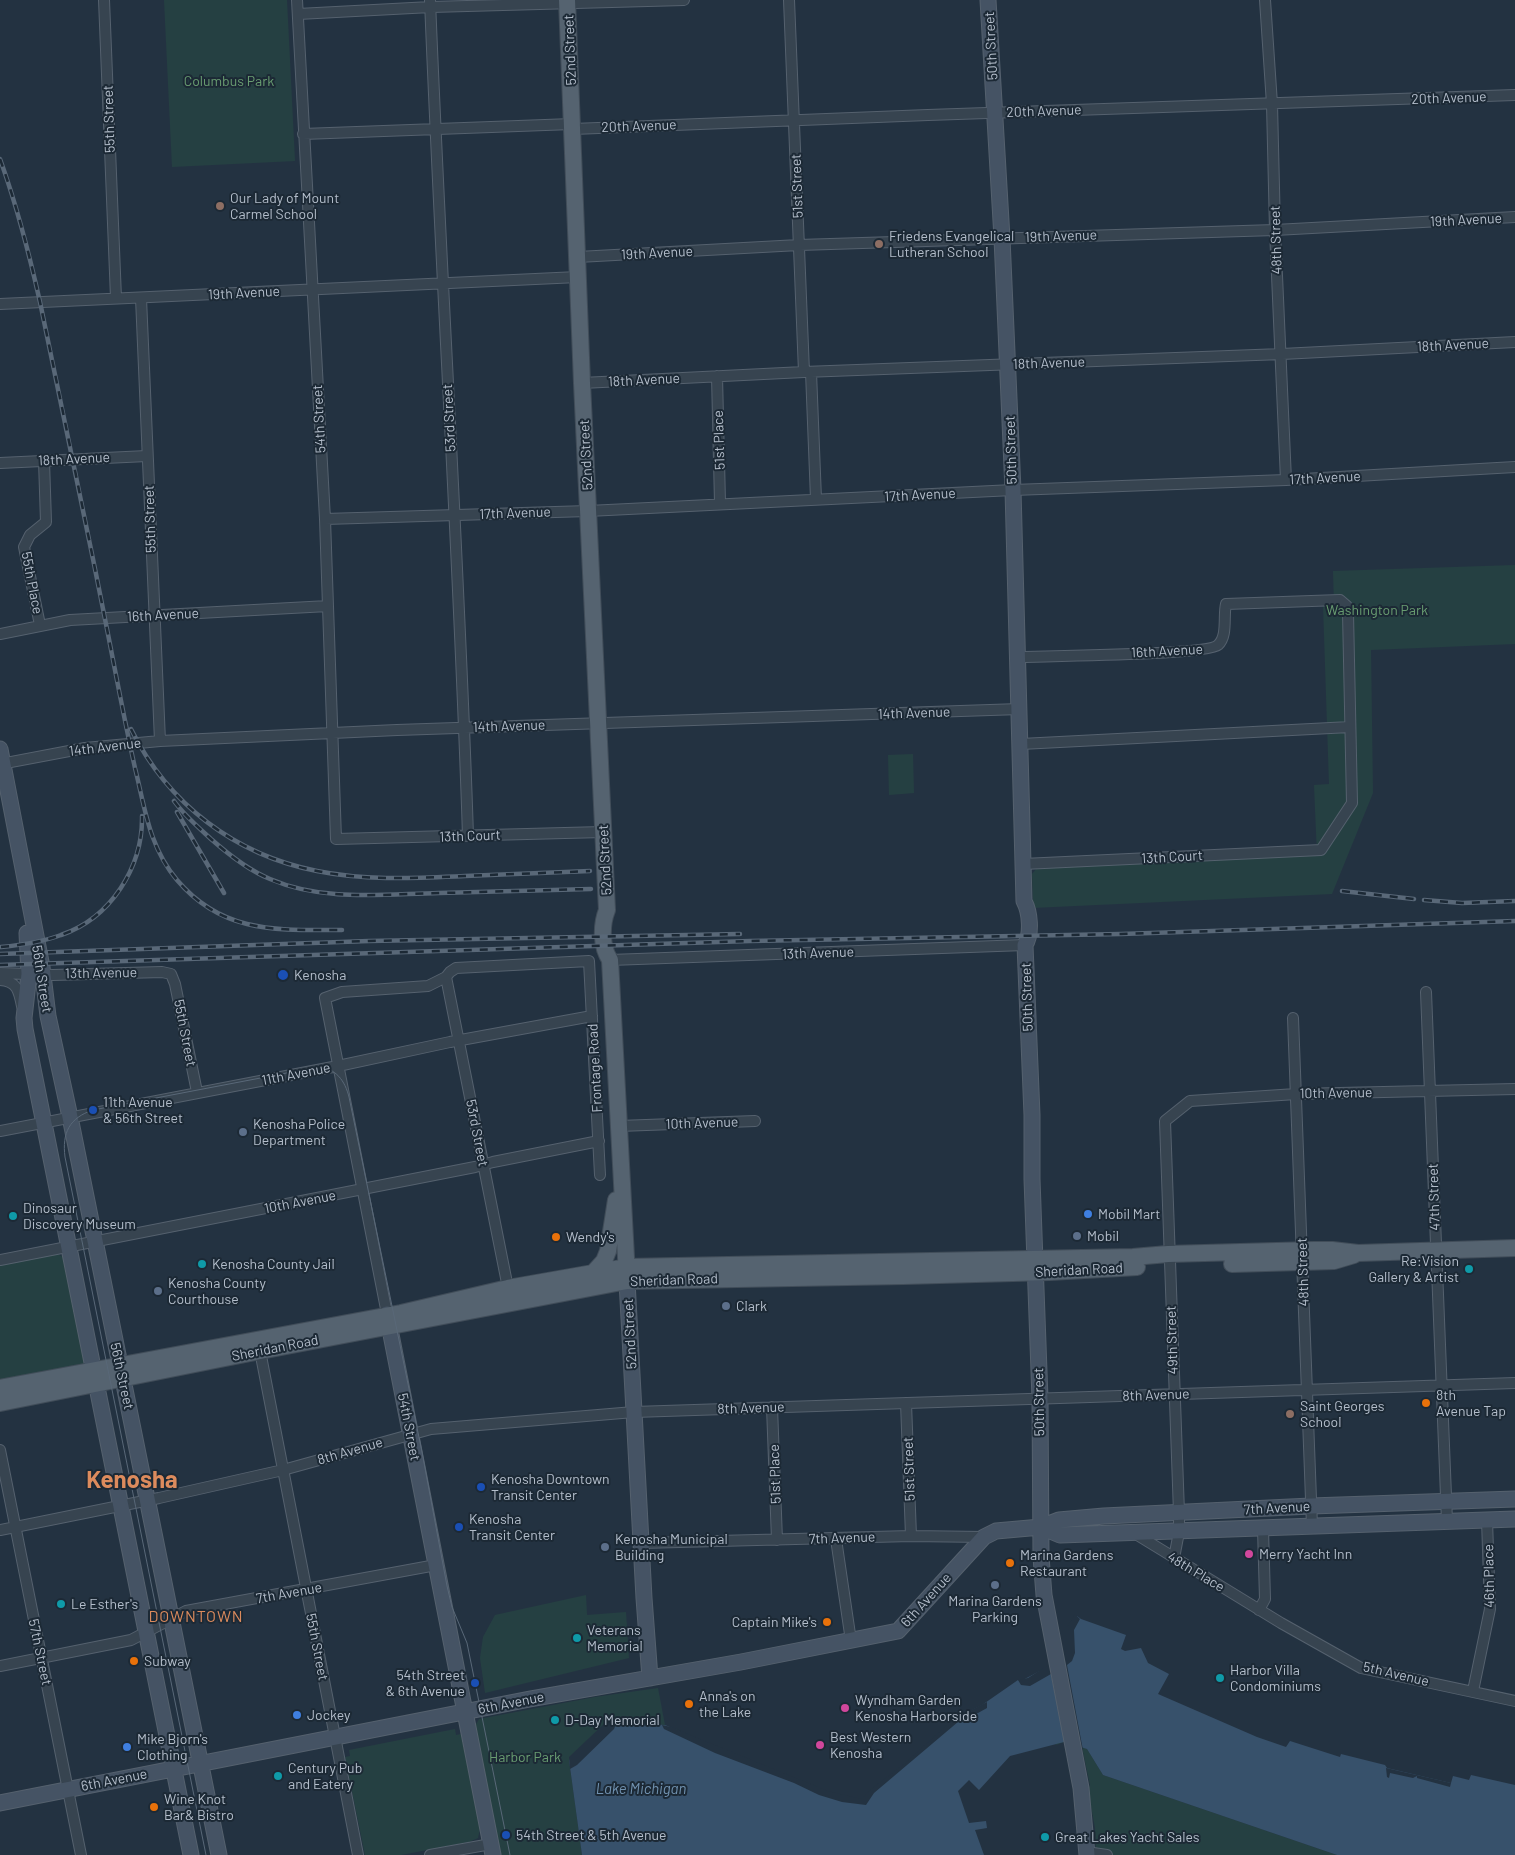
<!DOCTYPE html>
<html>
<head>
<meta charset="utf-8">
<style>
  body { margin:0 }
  canvas { display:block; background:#233241 }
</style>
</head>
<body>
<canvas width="1515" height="1855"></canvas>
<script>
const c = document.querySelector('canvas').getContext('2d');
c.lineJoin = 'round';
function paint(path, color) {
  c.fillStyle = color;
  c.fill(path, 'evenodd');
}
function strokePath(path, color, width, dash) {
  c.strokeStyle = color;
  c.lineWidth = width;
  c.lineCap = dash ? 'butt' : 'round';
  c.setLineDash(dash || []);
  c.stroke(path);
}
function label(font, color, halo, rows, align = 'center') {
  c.font = font + ' Barlow,sans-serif';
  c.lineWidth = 4;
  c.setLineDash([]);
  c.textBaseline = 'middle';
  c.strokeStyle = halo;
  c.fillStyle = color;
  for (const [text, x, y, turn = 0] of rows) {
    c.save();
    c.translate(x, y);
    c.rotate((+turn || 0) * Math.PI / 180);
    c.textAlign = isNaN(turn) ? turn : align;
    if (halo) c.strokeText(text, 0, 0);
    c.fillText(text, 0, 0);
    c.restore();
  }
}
paint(new Path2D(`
  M164,0H287L295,161L172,167Z
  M1515,565V644L1371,650L1373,793L1332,894L1033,908L1032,874L1037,868L1317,855L1314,785L1329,784L1323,605H1334L1333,571Z
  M913,754L914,793L889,795L888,755Z
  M57,1254L65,1258L86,1362L81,1368L0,1384V1265Z
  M586,1595L587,1615L626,1612L629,1658L485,1693L480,1658L483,1637L495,1615Z
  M658,1688L665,1725L610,1721L569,1760L582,1855H500L474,1728L479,1719L595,1697Z
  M455,1729L456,1735L461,1734L480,1829L478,1838L469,1842L401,1855H365L345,1757L350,1756L349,1750Z
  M1053,1731L1087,1749L1103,1775L1337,1855H1096L1095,1828L1088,1790L1090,1785L1082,1747L1064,1742L1056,1745Z`), '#254042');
paint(new Path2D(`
  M1077,1616L1081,1619L1126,1635L1121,1649L1125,1651L1141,1648L1148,1663L1169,1674L1158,1694L1257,1737L1286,1747L1290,1741L1340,1757L1341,1754L1385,1765L1387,1768L1451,1783L1453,1776L1469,1780L1471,1775L1515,1785V1855H1337L1103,1775L1087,1749L1064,1742L1010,1756L979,1790L969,1780L958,1791L969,1823L986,1821L987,1828L975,1830L984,1855H582L569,1760L610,1721L665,1725L827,1793L863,1802L961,1715L982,1705L1018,1680L1021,1681L1066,1657Z`), '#37516b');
paint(new Path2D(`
  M1075,1614L1080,1619L1074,1630L1075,1653L1072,1661L1067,1665L1083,1750L1065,1745L1051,1674L1030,1686L1021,1685L1018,1680L1028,1678L1064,1655L1067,1650V1627Z
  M987,1702V1708L978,1713L965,1716L874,1793L866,1805L842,1802L819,1795L794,1783L715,1753L664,1729L662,1725L671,1727L828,1791L862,1799L871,1789L904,1764L960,1713L973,1709Z
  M607,1721L617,1722L614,1729L577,1765L570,1769L569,1757Z
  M1386,1768L1451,1783L1450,1787L1417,1778V1776L1413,1778L1390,1773L1389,1778L1387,1777Z`), '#233241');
const street = new Path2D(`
  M104,0L116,298
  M297,0L325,519L336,839L603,832
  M430,0C441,279 459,557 468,836
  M789,0L804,372
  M1265,0L1272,104L1275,230L1286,480
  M298,14L431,7L684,0
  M573,129L928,115L1515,95
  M303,134L572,124
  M578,257L799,245L1275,230L1515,217
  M141,298L160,741
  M0,304L578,277
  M811,372L816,499
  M717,376L720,503
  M582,383L804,372L1282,354L1515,342
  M0,463L147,456
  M325,519L588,511L1013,490L1286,480L1515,467
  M40,625L24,547L30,535L46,522L44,461
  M0,634L70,620L328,606
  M1019,657C1045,656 1208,655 1218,645C1228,636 1223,616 1226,604L1340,600L1347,606L1348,613L1352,803L1321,850L1023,864
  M1021,744L1350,727
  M0,764L85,748L160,741L397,730L1020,709
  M610,960L1025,945
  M0,973L53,975L162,972L171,974L175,984L197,1092
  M446,977L508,1288
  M0,980C17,981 19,991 22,1006
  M1426,992L1447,1521
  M1293,1018L1312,1526
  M619,1126L755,1121
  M0,1131L338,1066L450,1042L592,1016
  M0,1260L475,1167L493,1162L599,1141
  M387,1314L325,998L342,992L428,986L446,977L450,972L456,968L589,961L600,1175
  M260,1351L358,1855
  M906,1403L911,1536
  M772,1407L777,1540
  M0,1450L81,1855
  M0,1530L159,1498L283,1470L431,1429L634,1412L1515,1383
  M1134,1533L1281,1623L1361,1668L1515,1701
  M836,1539L851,1641
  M641,1543L911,1536L984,1537
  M1174,1558L1179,1532V1513L1165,1121L1190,1101L1296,1094L1515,1089
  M1259,1610L1265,1599L1263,1529
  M0,1666L131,1640L186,1611L436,1565
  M1473,1691L1490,1609L1487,1520
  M1086,1852L1107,1855
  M430,1855L491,1844`);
const secondary = new Path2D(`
  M988,0L1002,238L1013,490L1024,901C1030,912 1032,934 1025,945L1032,1115V1179L1040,1399L1041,1557L1044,1595L1081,1788L1087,1855
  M0,749L42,967L48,1016L70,1117L219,1855
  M27,933L29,974L24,1018L25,1029L191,1855
  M627,1281L644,1598L650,1678
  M387,1314L493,1855
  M1041,1527L1060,1535L1515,1519
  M0,1803L530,1699L741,1662L898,1631L984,1537L996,1531L1041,1527L1059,1520L1104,1516L1311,1506L1515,1499`);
const primary = new Path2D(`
  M567,0L582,383L607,910C601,925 601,947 610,960L627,1276
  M1232,1264L1334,1261L1354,1255
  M594,1272L604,1261L608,1251L616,1200
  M0,1388L401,1313L508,1288L627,1267L1133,1257L1168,1254L1313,1250H1332L1358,1253L1515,1248
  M0,1403L260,1351L627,1281L903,1276L1049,1272L1137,1267`);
strokePath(street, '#55616e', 12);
strokePath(secondary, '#55616e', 17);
strokePath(primary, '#414d59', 18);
strokePath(street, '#374450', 10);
strokePath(secondary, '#455364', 15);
strokePath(primary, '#556370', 16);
strokePath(new Path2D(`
  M206,1855L65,1157C62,1133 69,1118 93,1110L318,1067C336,1068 345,1081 349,1097L422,1452L447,1586L452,1607L467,1643L510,1855`), '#596878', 1);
const rail = new Path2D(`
  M0,159C17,206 29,253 40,302C62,407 84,513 105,619C115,669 124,719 135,768C145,808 149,847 177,880C223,934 277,930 342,930
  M131,729C168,804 235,855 317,871C366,881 416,878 465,876C507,874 549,873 590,871
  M174,801C184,815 198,827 211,839C228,854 248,870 270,879C323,902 383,894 439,893C490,892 540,890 591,889
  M177,812L224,893
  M1342,891L1414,899
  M1424,900L1462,903L1515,901
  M1,947C22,945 42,942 61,935C111,918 143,867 142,816
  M0,954L369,941L740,934
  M0,965L750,941L1121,934L1515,921`);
strokePath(rail, '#596878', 4.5);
strokePath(rail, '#1c2935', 2.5, [8]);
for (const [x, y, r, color] of [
  [220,206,5,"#8d6e63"],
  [879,244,5,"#8d6e63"],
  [283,975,6,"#1a4fb4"],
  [93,1110,5,"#1a4fb4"],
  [243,1132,5,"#5c6f8a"],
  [1088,1214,5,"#3f7fe0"],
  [13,1216,5,"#0f9aa8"],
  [1077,1236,5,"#5c6f8a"],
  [556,1237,5,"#e8710a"],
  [202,1264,5,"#0f9aa8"],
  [1469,1269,5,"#0f9aa8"],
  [158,1291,5,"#5c6f8a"],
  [726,1306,5,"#5c6f8a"],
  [1426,1403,5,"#e8710a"],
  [1290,1414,5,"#8d6e63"],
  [481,1487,5,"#1a4fb4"],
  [459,1527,5,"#1a4fb4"],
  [605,1547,5,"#5c6f8a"],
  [1249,1554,5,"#d1479c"],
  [1010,1563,5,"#e8710a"],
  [995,1585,5,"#5c6f8a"],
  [61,1604,5,"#0f9aa8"],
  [827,1622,5,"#e8710a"],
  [577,1638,5,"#0f9aa8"],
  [134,1661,5,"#e8710a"],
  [1220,1678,5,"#0f9aa8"],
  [475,1683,5,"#1a4fb4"],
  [689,1704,5,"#e8710a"],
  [845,1708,5,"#d1479c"],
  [297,1715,5,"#3f7fe0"],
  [555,1720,5,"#0f9aa8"],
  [820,1745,5,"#d1479c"],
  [127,1747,5,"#3f7fe0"],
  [278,1776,5,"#0f9aa8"],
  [154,1807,5,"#e8710a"],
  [506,1835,5,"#1a4fb4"],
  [1045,1837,5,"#0f9aa8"]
]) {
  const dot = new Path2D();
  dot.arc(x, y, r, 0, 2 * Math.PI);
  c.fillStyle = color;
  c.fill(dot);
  strokePath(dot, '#1c2935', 2);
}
label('14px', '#b4becb', '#1c2935', [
  ["50th Street",991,46,-93],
  ["52nd Street",570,50,-92],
  ["20th Avenue",1449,98,-2],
  ["20th Avenue",1044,111,-2],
  ["55th Street",109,119,-92],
  ["20th Avenue",639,126,-2],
  ["51st Street",797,186,-92],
  ["19th Avenue",1466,220,-3],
  ["19th Avenue",1061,236,-2],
  ["48th Street",1276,240,-92],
  ["19th Avenue",657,253,-3],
  ["19th Avenue",244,293,-3],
  ["18th Avenue",1453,345,-3],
  ["18th Avenue",1049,363,-2],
  ["18th Avenue",644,380,-3],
  ["53rd Street",449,418,-93],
  ["54th Street",319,419,-93],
  ["51st Place",719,440,-92],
  ["50th Street",1011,450,-92],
  ["52nd Street",586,455,-93],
  ["18th Avenue",74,459,-3],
  ["17th Avenue",1325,478,-3],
  ["17th Avenue",920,495,-3],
  ["17th Avenue",515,513,-2],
  ["55th Street",150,519,-92],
  ["55th Place",32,583,79],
  ["16th Avenue",163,615,-3],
  ["16th Avenue",1167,651,-3],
  ["14th Avenue",914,713,-2],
  ["14th Avenue",509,726,-2],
  ["14th Avenue",105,747,-7],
  ["13th Court",470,836,-2],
  ["13th Court",1172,857,-3],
  ["52nd Street",605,860,-93],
  ["13th Avenue",818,953,-2],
  ["13th Avenue",101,973,-1],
  ["56th Street",42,979,81],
  ["50th Street",1027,997,-92],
  ["55th Street",185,1033,79],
  ["Frontage Road",595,1068,-93],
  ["11th Avenue",296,1074,-11],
  ["10th Avenue",1336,1093,-1],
  ["10th Avenue",702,1123,-2],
  ["53rd Street",477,1133,79],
  ["47th Street",1434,1197,-92],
  ["10th Avenue",300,1202,-11],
  ["Sheridan Road",1079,1270,-3],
  ["48th Street",1303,1272,-92],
  ["Sheridan Road",674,1280,-2],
  ["52nd Street",630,1334,-93],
  ["49th Street",1172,1340,-92],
  ["Sheridan Road",275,1348,-11],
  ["56th Street",122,1376,78],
  ["8th Avenue",1156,1395,-2],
  ["50th Street",1039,1402,-91],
  ["8th Avenue",751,1408,-2],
  ["54th Street",409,1427,79],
  ["8th Avenue",350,1451,-16],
  ["51st Street",909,1469,-92],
  ["51st Place",775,1474,-92],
  ["7th Avenue",1277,1508,-3],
  ["7th Avenue",842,1538,-2],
  ["48th Place",1196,1572,31],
  ["46th Place",1489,1576,-91],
  ["7th Avenue",289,1593,-10],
  ["6th Avenue",926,1600,-48],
  ["55th Street",317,1647,79],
  ["57th Street",40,1652,78],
  ["5th Avenue",1396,1674,13],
  ["6th Avenue",511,1703,-11],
  ["6th Avenue",114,1780,-11]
]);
label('14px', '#699d71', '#1c2935', [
  ["Columbus Park",229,81],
  ["Washington Park",1377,610],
  ["Harbor Park",525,1757]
]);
label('14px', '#b4becb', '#1c2935', [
  ["Our Lady of Mount",230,198],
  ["Carmel School",230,214],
  ["Friedens Evangelical",889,236],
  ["Lutheran School",889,252],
  ["Kenosha",294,975],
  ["11th Avenue",103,1102],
  ["& 56th Street",103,1118],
  ["Kenosha Police",253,1124],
  ["Department",253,1140],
  ["Dinosaur",23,1208],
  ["Discovery Museum",23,1224],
  ["Mobil Mart",1098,1214],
  ["Mobil",1087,1236],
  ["Wendy's",566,1237],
  ["Re:Vision",1459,1261,"right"],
  ["Gallery & Artist",1459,1277,"right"],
  ["Kenosha County Jail",212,1264],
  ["Kenosha County",168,1283],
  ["Courthouse",168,1299],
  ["Clark",736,1306],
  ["8th",1436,1395],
  ["Avenue Tap",1436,1411],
  ["Saint Georges",1300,1406],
  ["School",1300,1422],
  ["Kenosha Downtown",491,1479],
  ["Transit Center",491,1495],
  ["Kenosha",469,1519],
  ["Transit Center",469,1535],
  ["Kenosha Municipal",615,1539],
  ["Building",615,1555],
  ["Merry Yacht Inn",1259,1554],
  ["Marina Gardens",1020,1555],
  ["Restaurant",1020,1571],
  ["Marina Gardens",995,1601,"center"],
  ["Parking",995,1617,"center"],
  ["Le Esther's",71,1604],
  ["Captain Mike's",817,1622,"right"],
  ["Veterans",587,1630],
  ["Memorial",587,1646],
  ["Subway",144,1661],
  ["Harbor Villa",1230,1670],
  ["Condominiums",1230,1686],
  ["54th Street",465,1675,"right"],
  ["& 6th Avenue",465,1691,"right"],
  ["Anna's on",699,1696],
  ["the Lake",699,1712],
  ["Wyndham Garden",855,1700],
  ["Kenosha Harborside",855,1716],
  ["Jockey",307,1715],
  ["D-Day Memorial",565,1720],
  ["Best Western",830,1737],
  ["Kenosha",830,1753],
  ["Mike Bjorn's",137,1739],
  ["Clothing",137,1755],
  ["Century Pub",288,1768],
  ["and Eatery",288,1784],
  ["Wine Knot",164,1799],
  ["Bar& Bistro",164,1815],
  ["54th Street & 5th Avenue",516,1835],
  ["Great Lakes Yacht Sales",1055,1837]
], 'left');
label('italic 15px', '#7192b0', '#1c2935', [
  ["Lake Michigan",641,1789]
]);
c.letterSpacing = '1px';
label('16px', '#dc8b5d', '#1c2935', [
  ["DOWNTOWN",196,1617]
]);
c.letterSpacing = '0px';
label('bold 24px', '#dc8b5d', '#1c2935', [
  ["Kenosha",132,1480]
]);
</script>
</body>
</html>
